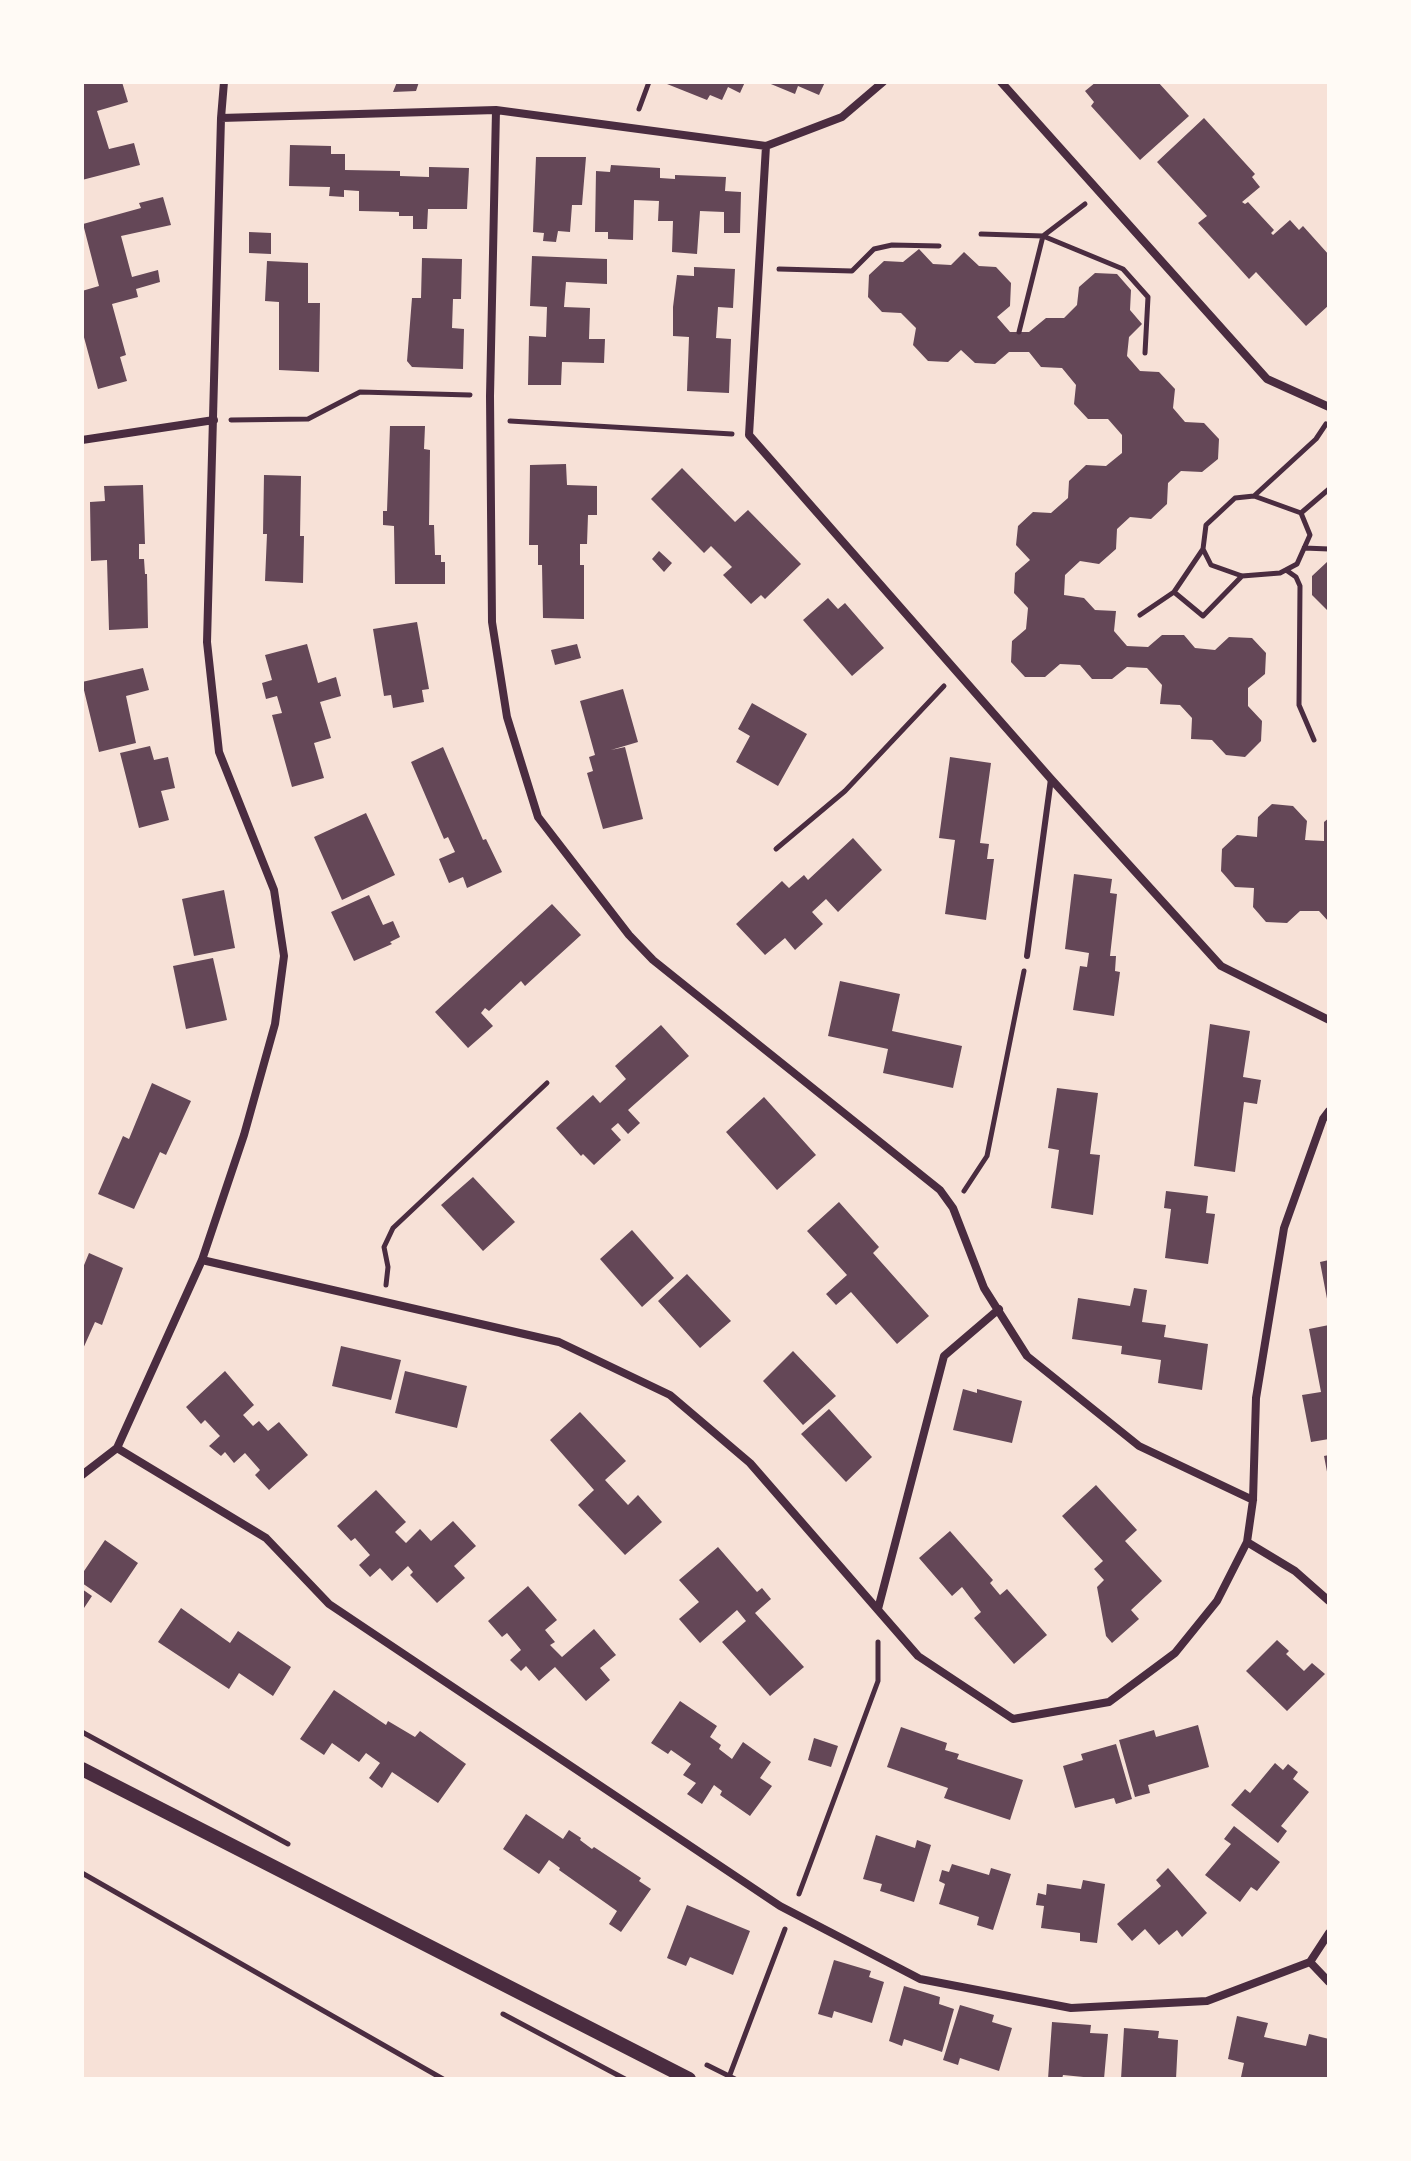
<!DOCTYPE html>
<html>
<head>
<meta charset="utf-8">
<style>
  body { margin:0 }
  #map { position:relative; width:1411px; height:2161px; overflow:hidden; background:#f7e1d7; font-family:"Work Sans",sans-serif }
  canvas { display:block }
  .frame { position:absolute; inset:0; border:84px solid #fffaf5; pointer-events:none }
</style>
</head>
<body>
<div id="map">
<canvas width="1411" height="2161"></canvas>
<div class="frame"></div>
</div>
<script>
const c = document.querySelector('canvas').getContext('2d');
c.lineJoin = 'round';
function paint(path, color) {
  c.fillStyle = color;
  c.fill(path, 'evenodd');
}
function strokePath(path, color, width, dash) {
  c.strokeStyle = color;
  c.lineWidth = width;
  c.lineCap = dash ? 'butt' : 'round';
  c.setLineDash(dash || []);
  c.stroke(path);
}
paint(new Path2D(`
  M82,82H122L128,102L97,111L109,149L134,143L140,165L82,180Z
  M397,82H419L416,91L393,92Z
  M662,82H745L740,93L728,87L722,100L710,95L707,100Z
  M766,82H825L819,95L798,86L795,94Z
  M1096,82H1158L1189,116L1140,160L1091,106L1094,102L1085,91Z
  M1204,118L1255,174L1252,177L1260,187L1242,202L1245,204L1248,202L1274,230L1271,233L1273,235L1290,220L1299,230L1303,226L1329,255V305L1306,326L1256,272L1249,279L1231,259L1198,223L1207,216L1157,162Z
  M290,145L331,146V154H345V170L400,171V176L429,177V167L469,168L467,209H428L427,229H413V216H399V212L359,211V191L344,190V197L329,196L330,187L289,186Z
  M536,157H586L582,205H572L570,232L558,231L556,242L543,241L544,233L533,232Z
  M611,165L660,168V178L675,179V175L726,177L725,191L741,192L740,233H724V212L700,211L697,254L672,252L673,221H658L659,201L634,200L633,240L608,239V232H595L596,171L610,172Z
  M163,197L171,225L121,236L132,277L158,270L160,282L136,289L138,297L112,304L126,355L120,357L127,381L98,389L82,330V291L99,286L83,224L141,208L139,203Z
  M249,232L271,233V254L249,253Z
  M919,249L933,264L951,265L964,252L979,266L996,267L1011,283L1010,306L997,317L1010,332H1029L1046,318H1064L1077,305L1079,287L1095,273L1117,274L1131,290L1130,310L1142,324L1129,337L1127,356L1140,371L1159,372L1175,389L1173,408L1185,422L1204,423L1219,439L1218,459L1202,472L1181,471L1168,483L1167,504L1151,519L1130,517L1117,529L1116,549L1099,564L1080,561L1065,575L1064,595L1084,598L1095,610L1116,611L1114,631L1127,646L1148,647L1162,635H1184L1195,648L1215,650L1229,637L1252,638L1266,653L1265,674L1248,688V706L1262,721L1261,741L1245,757L1226,755L1212,740L1191,739L1192,718L1180,705L1160,704L1162,685L1147,668L1127,667L1112,679H1092L1080,665L1060,664L1045,677H1025L1011,662L1012,641L1026,629L1028,608L1014,593L1015,573L1030,560L1016,545L1018,526L1033,512L1051,513L1068,498L1069,481L1086,465L1106,466L1122,453V435L1108,419H1088L1074,404L1076,385L1062,368L1041,367L1029,352H1009L995,364L975,363L961,350L948,362L928,361L913,345L916,328L901,313L882,312L868,297L869,275L884,261L903,262Z
  M532,256L607,259V284L566,282L564,307L590,308L589,339H605L604,363L562,362L561,385H528L529,336L546,337L547,307L530,306Z
  M422,258L462,259L461,299H453L452,328L464,329L463,369L412,367L407,361L412,298H421Z
  M267,261L308,263V303H320L319,372L279,370V302L265,301Z
  M694,267L735,269L733,308L718,307L716,338L731,339L729,393L687,391L689,337L673,336V307L677,275L694,276Z
  M390,426H425L424,449L430,450L429,525H434L435,555H441V562H445V584H395L394,526L383,525V511H387Z
  M566,464L567,485L597,486V515H588L587,544H580V565H584V619L543,618L542,565H538V545H529L530,465Z
  M682,468L735,522L748,510L801,564L765,599L761,595L751,604L723,575L732,567L711,546L704,553L651,499Z
  M264,475L301,476L300,536H304L303,583L265,581L267,534H263Z
  M143,485L145,544H139V559H144L145,574H147L148,628L109,630L107,560L91,561L90,502L105,501L104,486Z
  M659,551L672,563L664,572L652,559Z
  M1327,562H1329V612L1312,595V576Z
  M828,598L838,609L845,603L884,648L852,676L803,620Z
  M417,622L429,689L422,690L424,702L393,708L391,695L384,696L373,629Z
  M307,644L318,683L336,677L341,696L320,702L331,738L314,743L324,778L292,787L272,715L282,713L277,696L266,699L262,683L272,680L265,655Z
  M577,644L581,658L555,665L551,650Z
  M143,668L149,690L126,696L136,743L99,752L82,682Z
  M623,689L638,742L611,750L625,747L643,819L603,829L587,773L593,771L589,757L595,755L580,701Z
  M752,703L807,734L778,786L736,762L750,736L738,729Z
  M150,746L154,760L168,757L175,788L161,791L169,820L139,828L120,753Z
  M443,747L483,840L486,839L502,872L467,888L463,877L449,883L439,859L455,852L448,837L444,839L411,762Z
  M950,757L991,763L980,843L989,844L987,859H994L986,920L945,914L955,840L939,838Z
  M1272,804L1293,806L1307,821L1305,840L1324,841V822L1329,818V922L1319,911H1300L1287,923L1266,922L1253,907L1254,888L1235,887L1221,871L1222,849L1237,835L1257,837L1258,817Z
  M366,813L395,875L342,900L314,837Z
  M853,838L882,870L838,912L826,899L812,912L823,924L795,950L785,938L765,955L736,924L782,881L789,888L804,875L808,880Z
  M1074,874L1112,879L1110,893L1117,894L1110,956H1116L1115,971L1120,972L1114,1016L1073,1010L1080,966L1087,967L1089,953L1065,949Z
  M224,890L235,948L194,956L182,899Z
  M369,895L383,925L393,921L400,937L390,942L392,944L354,961L331,912Z
  M552,904L581,935L525,986L521,981L489,1011L485,1008L481,1013L493,1026L468,1048L435,1012Z
  M213,958L227,1020L186,1029L173,966Z
  M840,981L900,994L892,1031L962,1046L953,1088L883,1073L888,1049L828,1036Z
  M1210,1024L1250,1031L1243,1077L1261,1080L1257,1104L1244,1102L1235,1172L1194,1166Z
  M661,1025L689,1056L628,1110L640,1123L628,1134L618,1123L611,1129L621,1140L594,1165L583,1154L581,1156L556,1128L593,1095L600,1103L626,1079L615,1066Z
  M152,1083L191,1101L166,1155L160,1152L134,1209L98,1194L123,1136L129,1139Z
  M1057,1088L1098,1093L1090,1154L1100,1155L1093,1215L1051,1208L1059,1150L1048,1148Z
  M764,1097L816,1155L777,1190L726,1132Z
  M473,1177L515,1222L483,1251L441,1205Z
  M1166,1191L1208,1196L1206,1213L1215,1214L1208,1264L1165,1258L1171,1209L1164,1208Z
  M839,1202L879,1247L873,1253L929,1316L897,1344L851,1292L836,1305L826,1294L847,1275L807,1231Z
  M632,1230L674,1278L642,1307L600,1259Z
  M89,1253L123,1268L102,1325L95,1322L82,1351V1270Z
  M1329,1260V1304H1328L1320,1262Z
  M687,1274L731,1321L700,1348L658,1301Z
  M1134,1288L1147,1290L1142,1322L1166,1325L1164,1337L1208,1344L1202,1390L1158,1383L1161,1360L1121,1354L1122,1346L1072,1339L1078,1298L1130,1306Z
  M1329,1325V1439L1311,1442L1302,1395L1321,1392L1309,1329Z
  M341,1346L401,1360L391,1400L332,1386Z
  M793,1351L836,1396L803,1425L763,1381Z
  M225,1371L254,1405L243,1415L253,1426L259,1421L268,1431L279,1422L308,1455L269,1490L255,1475L260,1470L245,1453L234,1463L225,1452L221,1456L209,1446L220,1436L205,1420L201,1424L186,1407Z
  M405,1371L467,1386L457,1428L395,1413Z
  M963,1389L977,1393V1389L1022,1401L1012,1443L953,1430Z
  M829,1409L872,1457L846,1482L801,1434Z
  M580,1412L626,1461L605,1480L628,1505L638,1495L662,1522L625,1555L578,1505L594,1490L550,1440Z
  M1329,1455V1477H1328L1324,1456Z
  M1096,1485L1137,1530L1125,1541L1162,1581L1131,1610L1139,1619L1112,1643L1106,1636L1097,1587L1104,1580L1094,1569L1103,1561L1062,1516Z
  M376,1490L406,1522L395,1532L406,1543L420,1529L431,1541L453,1521L476,1546L454,1566L465,1578L437,1603L410,1575L413,1572L408,1566L392,1581L380,1568L370,1577L359,1565L370,1555L355,1538L351,1541L337,1526Z
  M950,1531L993,1580L990,1583L1000,1595L1007,1589L1047,1635L1014,1664L974,1618L981,1612L962,1587L952,1596L919,1558Z
  M105,1540L138,1563L111,1603L82,1583V1574Z
  M718,1547L757,1592L762,1588L771,1599L755,1613L804,1667L770,1696L722,1642L746,1621L737,1610L700,1643L679,1619L699,1602L679,1580Z
  M528,1586L557,1620L545,1630L555,1642L550,1645L562,1657L594,1629L616,1655L600,1668L610,1680L586,1701L555,1667L539,1681L526,1666L521,1671L510,1660L521,1650L507,1633L502,1637L488,1621Z
  M82,1589L92,1596L82,1611Z
  M181,1608L230,1643L238,1631L291,1667L273,1696L239,1673L229,1689L158,1642Z
  M1277,1640L1289,1651L1286,1654L1304,1671L1312,1663L1325,1674L1287,1711L1246,1671Z
  M334,1690L386,1725L388,1721L415,1737L420,1731L466,1764L438,1803L392,1772L382,1788L369,1778L380,1763L366,1753L359,1762L332,1743L324,1755L300,1739Z
  M680,1701L717,1726L710,1737L721,1745L719,1749L732,1759L743,1742L771,1762L760,1778L772,1786L750,1816L720,1795L722,1791L714,1785L702,1804L687,1794L696,1783L683,1775L691,1764L671,1750L668,1754L651,1743Z
  M1198,1725L1209,1767L1148,1785L1150,1793L1135,1797L1119,1740L1154,1730L1156,1737Z
  M901,1727L947,1743L945,1750L959,1754L957,1759L1023,1780L1010,1820L944,1798L948,1788L887,1767Z
  M814,1738L838,1746L831,1767L808,1760Z
  M1116,1744L1132,1799L1116,1804L1114,1798L1075,1808L1063,1766L1083,1760L1081,1754Z
  M1275,1763L1283,1770L1288,1764L1298,1772L1293,1779L1309,1792L1281,1826L1287,1831L1278,1843L1231,1805L1245,1789L1250,1793Z
  M526,1814L563,1839L569,1830L581,1838L580,1840L592,1849L594,1847L641,1878L639,1881L651,1889L621,1932L609,1924L617,1911L559,1870L560,1868L549,1860L539,1874L503,1849Z
  M1234,1826L1280,1862L1257,1891L1251,1887L1240,1902L1205,1875L1231,1844L1224,1839Z
  M876,1835L915,1848L917,1840L931,1845L914,1902L880,1891L882,1884L863,1879Z
  M952,1864L989,1875L991,1868L1011,1874L993,1930L977,1925L979,1917L939,1904L945,1884L939,1881L942,1870L949,1872Z
  M1168,1868L1207,1913L1182,1937L1177,1930L1159,1945L1145,1929L1132,1941L1117,1924L1161,1886L1156,1880Z
  M1083,1880L1105,1884L1097,1943L1080,1941V1933L1041,1928L1044,1906L1036,1905L1038,1893L1046,1895L1047,1884L1081,1889Z
  M687,1905L750,1931L733,1975L690,1957L686,1966L667,1958Z
  M834,1960L871,1971L869,1977L884,1982L872,2023L834,2011L832,2018L818,2014Z
  M904,1986L940,1997L939,2004L954,2009L942,2052L904,2039L902,2046L889,2041Z
  M960,2005L994,2015L992,2022L1012,2028L999,2071L960,2058L958,2065L943,2060Z
  M1237,2016L1268,2023L1264,2037L1306,2046L1309,2034L1329,2039V2079L1241,2077L1244,2063L1228,2059Z
  M1052,2022L1091,2025L1090,2033L1108,2034L1104,2079L1063,2075L1062,2079H1048Z
  M1124,2028L1159,2031L1158,2038L1178,2040L1176,2079H1121Z`), '#644757');
strokePath(new Path2D(`
  M639,109L649,82
  M981,234L1043,236L1123,269L1148,297L1145,353
  M779,269L852,271L874,249L892,245L939,246
  M1019,332L1043,236L1085,204
  M231,420L308,419L360,392L470,395
  M510,421L732,434
  M1254,496L1301,513L1310,535L1297,564L1280,573L1242,576L1211,565L1203,549L1206,525L1235,498L1254,496L1316,439L1326,424
  M1301,513L1329,489
  M1304,548L1329,549
  M1286,570L1296,577L1300,586L1299,705L1314,740
  M1174,592L1203,616L1242,576
  M1140,615L1174,592L1203,549
  M776,849L845,791L944,686
  M964,1191L987,1156L1024,971
  M386,1285L388,1267L384,1247L393,1228L547,1083
  M82,1732L288,1844
  M82,1873L443,2079
  M799,1894L878,1681V1642
  M503,2014L625,2079
  M707,2065L735,2079
  M729,2077L785,1929`), '#4a2c40', 5);
strokePath(new Path2D(`
  M1027,956L1051,779`), '#4a2c40', 6);
strokePath(new Path2D(`
  M1001,82L1267,379L1329,407
  M496,110L490,396L492,622L507,717L538,817L629,935L653,960L940,1190L953,1208L984,1288L1027,1356L1139,1446L1253,1500
  M221,118L496,110L766,146L842,117L883,82
  M766,146L749,435L1051,779L1221,966L1329,1020
  M82,440L214,420
  M202,1260L559,1342L670,1395L750,1463L918,1656L1013,1719L1109,1702L1175,1653L1217,1601L1247,1542L1253,1500L1256,1398L1284,1228L1323,1119L1329,1111
  M117,1448L266,1538L329,1604L780,1906L920,1979L1071,2008L1207,2001L1310,1962L1329,1933
  M82,1475L117,1448L202,1260L244,1135L275,1024L284,956L274,890L219,752L207,642L221,118L224,82
  M1247,1542L1295,1571L1329,1601
  M878,1609L944,1356L999,1309
  M1310,1962L1329,1982`), '#4a2c40', 8);
strokePath(new Path2D(`
  M82,1769L689,2079`), '#4a2c40', 14);
</script>
</body>
</html>
